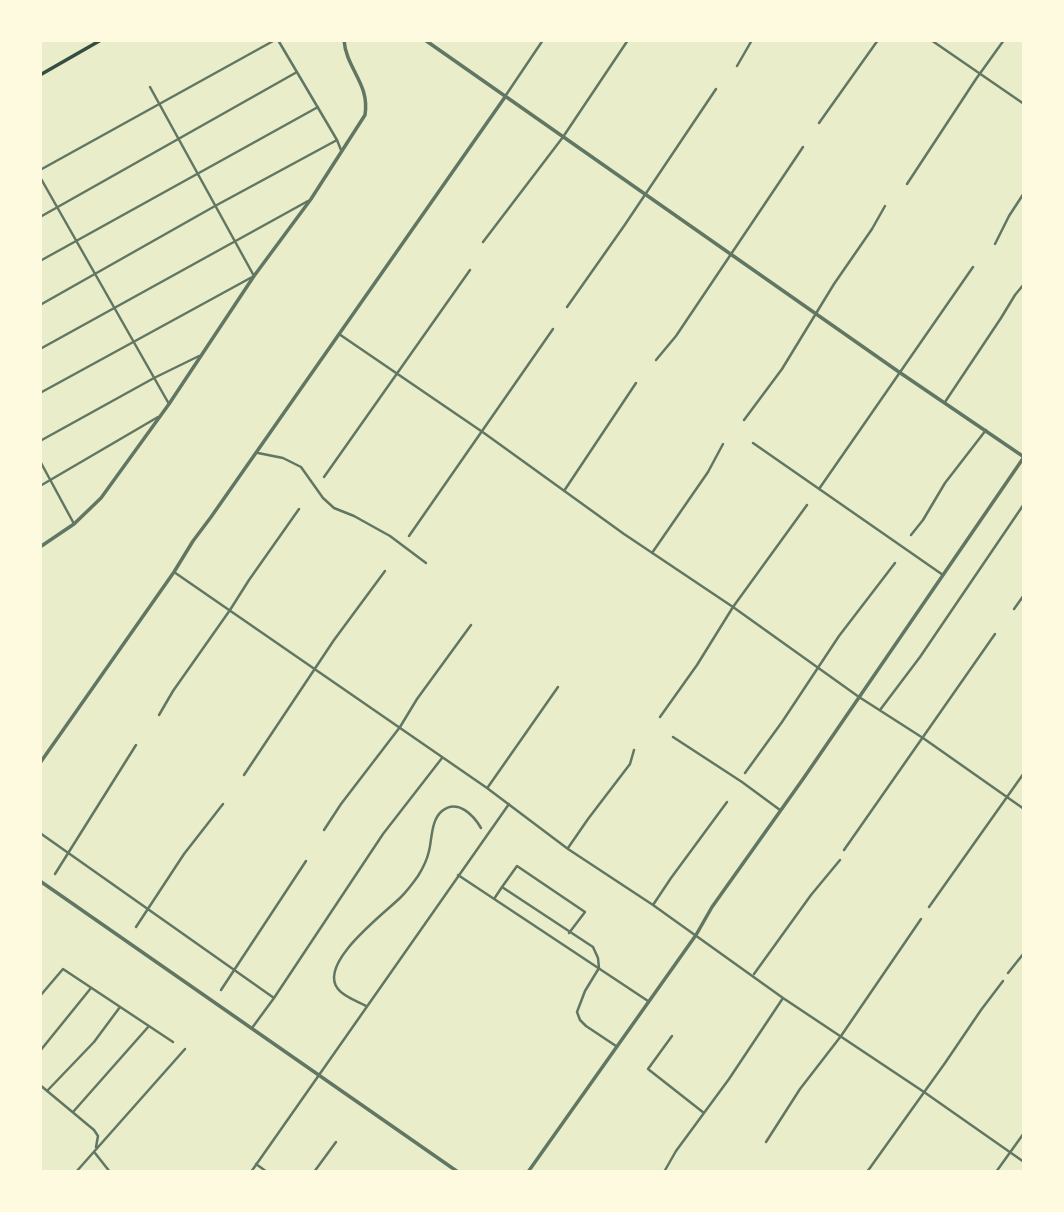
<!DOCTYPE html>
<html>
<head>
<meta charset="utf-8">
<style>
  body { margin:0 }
  #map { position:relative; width:1064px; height:1212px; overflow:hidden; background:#e9edc9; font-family:"Asap Condensed",sans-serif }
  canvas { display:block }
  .frame { position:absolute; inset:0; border:42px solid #fefae0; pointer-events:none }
</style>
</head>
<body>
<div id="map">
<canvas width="1064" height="1212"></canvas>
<div class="frame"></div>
</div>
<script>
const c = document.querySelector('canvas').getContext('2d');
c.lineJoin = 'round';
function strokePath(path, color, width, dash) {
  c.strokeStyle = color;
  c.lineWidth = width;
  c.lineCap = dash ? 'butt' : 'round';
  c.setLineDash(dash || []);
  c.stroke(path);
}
strokePath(new Path2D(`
  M278,40L337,140L341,150
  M931,40L1024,104
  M737,66L752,40
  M506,95L543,40
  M819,123L878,40
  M40,170L275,40
  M40,177L169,404
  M907,184L976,79L1004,40
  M40,217L297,72
  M483,242L563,137L628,40
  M995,244L1009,216L1024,193
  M40,261L318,107
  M40,305L215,206L337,140
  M567,307L624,226L716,89
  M339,334L484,433L624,534L733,607L859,697L923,738L1024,809
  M40,349L308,201
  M656,360L676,336L803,147
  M40,393L254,276L150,87
  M945,402L1001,318L1015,295L1024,284
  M744,420L782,369L834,284L872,229L885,206
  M40,441L154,378L199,356
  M753,443L943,575
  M258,453L283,458L301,467L323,498L334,508L354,516L390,536L426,563
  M40,461L73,522
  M324,477L470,270
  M40,486L158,417
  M819,489L973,267
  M564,491L636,383
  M911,535L923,520L945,483L986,430
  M409,536L553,329
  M652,553L708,472L723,444
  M174,572L487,788L568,849L653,905L783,998L924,1092L1024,1162
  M1014,609L1024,595
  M880,710L920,657L1024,504
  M159,715L173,691L230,610L249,580L299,509
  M660,717L697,665L733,607L807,505
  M673,737L742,782L780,810
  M745,773L782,722L839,636L895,563
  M244,775L334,640L385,571
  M488,787L558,687
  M324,830L341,804L400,727L417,699L471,625
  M40,833L274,998
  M568,848L588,819L630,764L634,750
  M844,850L995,634
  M55,874L136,745
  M458,875L648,1001
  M494,899L502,887
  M653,905L671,878L727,802
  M929,907L1024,773
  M136,927L184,854L223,804
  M569,933L585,912L517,866L502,887L593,947L598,958L599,968L585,991L577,1012L580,1020L586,1026L616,1046
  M1008,973L1024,953
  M754,974L811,895L840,860
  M221,990L306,861
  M40,996L63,969L173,1042
  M366,1006C357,1001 344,997 338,989C317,963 385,913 401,897C407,891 413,883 418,876C423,868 427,860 429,851C432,839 431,820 442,811C458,798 474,816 481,828
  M252,1028L274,998L383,834L442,758
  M672,1036L648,1069L704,1113
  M40,1051L91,988
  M40,1085L94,1130L98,1136L96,1147
  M47,1091L94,1042L120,1007
  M73,1112L149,1026
  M766,1142L800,1089L841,1036L921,919
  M95,1153L110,1172
  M256,1164L267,1172
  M76,1172L185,1049
  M251,1172L509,804
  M314,1172L336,1142
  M664,1172L676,1151L729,1079L783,998
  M867,1172L945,1063L981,1010L1003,981
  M996,1172L1024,1133`), '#617663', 2.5);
strokePath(new Path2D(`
  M425,40L899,372L1024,457L803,779L712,907L696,935L528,1172
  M40,547L74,524L101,498L169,404L254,276L311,199L365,115C370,83 346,69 344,40
  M40,763L174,572L193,541L211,517L505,97
  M40,881L458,1172`), '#617663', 3.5);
strokePath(new Path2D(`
  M40,75L101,40`), '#344e41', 3.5);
</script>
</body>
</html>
